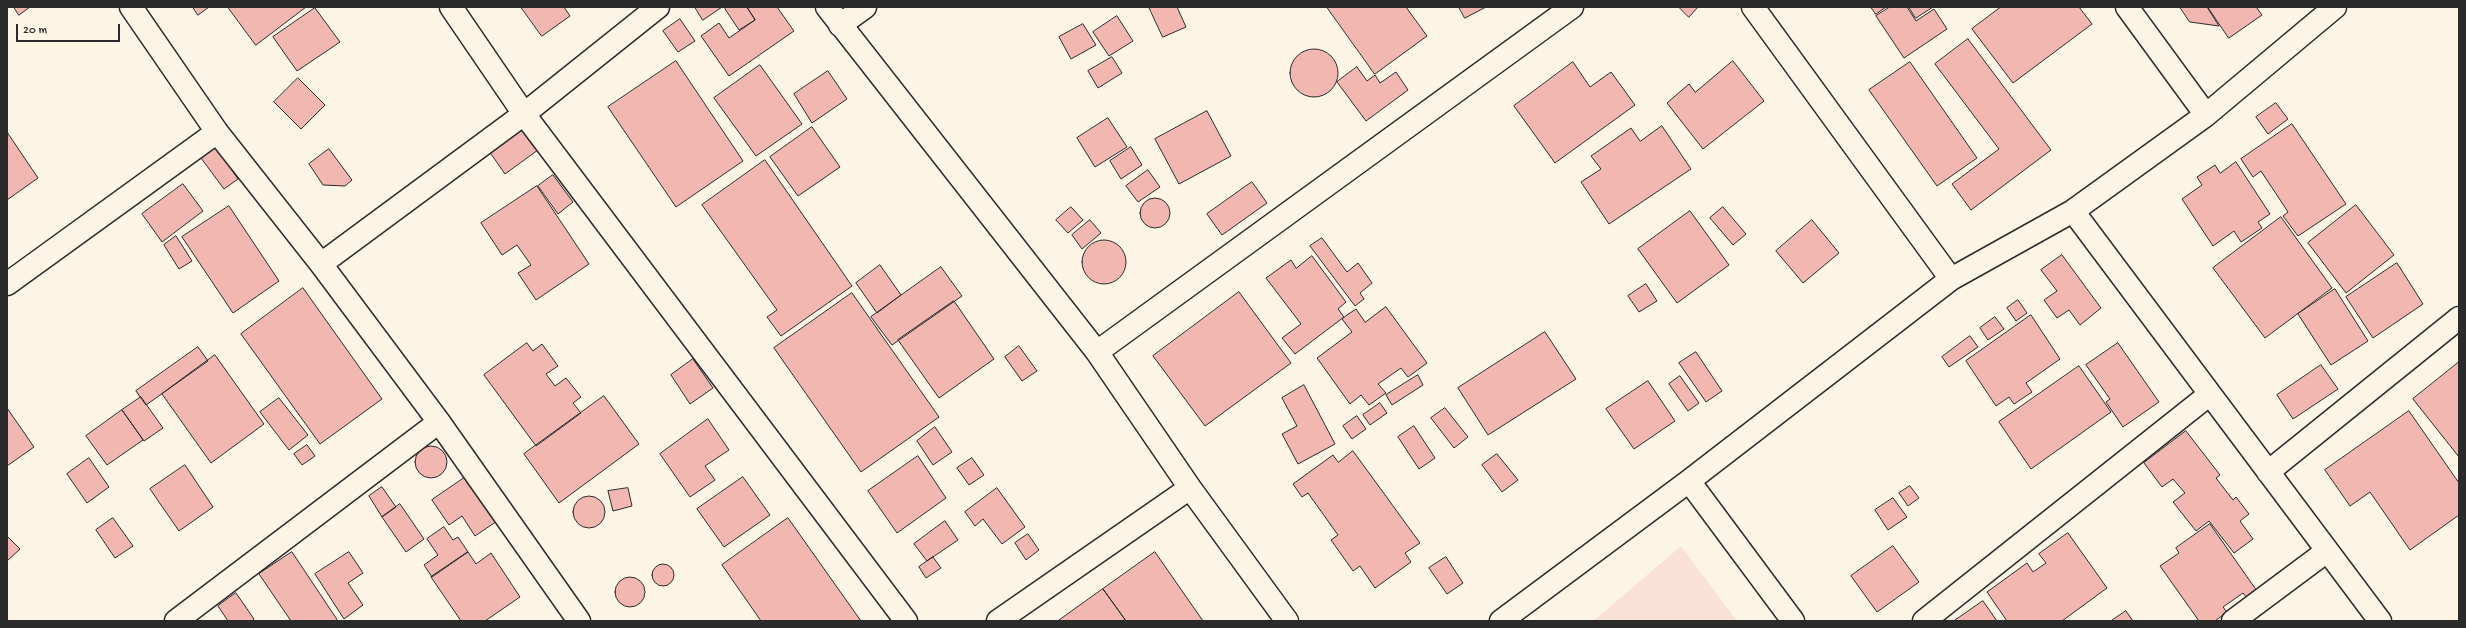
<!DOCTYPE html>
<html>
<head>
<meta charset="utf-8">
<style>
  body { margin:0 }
  #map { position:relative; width:2466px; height:628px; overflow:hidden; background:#fcf5e5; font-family:"Gochi Hand",sans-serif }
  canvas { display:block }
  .frame { position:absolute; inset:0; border:8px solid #2b2b2b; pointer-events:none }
  .scale { position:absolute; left:16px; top:24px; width:104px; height:18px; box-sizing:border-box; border:2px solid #2b2b2b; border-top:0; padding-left:5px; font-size:12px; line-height:14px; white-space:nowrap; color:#2b2b2b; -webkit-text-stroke:3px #fcf5e5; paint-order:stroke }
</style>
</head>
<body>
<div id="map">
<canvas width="2466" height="628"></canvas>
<div class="frame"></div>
<div class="scale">20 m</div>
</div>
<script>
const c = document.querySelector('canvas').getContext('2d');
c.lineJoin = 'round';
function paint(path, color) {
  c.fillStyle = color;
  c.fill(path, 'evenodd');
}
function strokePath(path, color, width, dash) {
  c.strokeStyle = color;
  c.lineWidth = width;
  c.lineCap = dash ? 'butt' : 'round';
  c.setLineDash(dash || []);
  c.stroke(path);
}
paint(new Path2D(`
  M1681,546L1737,621H1593Z`), '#f9e2d5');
const building = new Path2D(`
  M14,7H30L19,15Z
  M193,7H209L198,15Z
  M228,7H306L256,45Z
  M521,7H564L570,16L542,36Z
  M695,7H722L703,20Z
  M727,7H747L755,20L739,30L725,9Z
  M747,7H777L794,31L729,76L701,36L719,23L729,38L755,20Z
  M1149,7H1177L1186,27L1163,37Z
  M1327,7H1406L1427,36L1375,74Z
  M1459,7H1486L1465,18Z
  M1679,7H1698L1689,17Z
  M1871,7H1886L1876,14Z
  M1890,7H1907L1916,21L1934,9L1947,29L1904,58L1876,16Z
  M1909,7H1933L1916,18Z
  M2001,7H2079L2092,24L2013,83L1972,29Z
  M2180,7H2207L2219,26L2190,22Z
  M2208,7H2256L2262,15L2229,38Z
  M315,8L340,42L297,71L273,37Z
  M1117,16L1133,41L1109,56L1093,32Z
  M680,19L695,41L678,52L663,31Z
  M1083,24L1096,45L1071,59L1059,37Z
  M1968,39L2051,150L1971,210L1952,184L1999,149L1935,64Z
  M1290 73a24 24 0 1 1 48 0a24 24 0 1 1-48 0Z
  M1112,57L1122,73L1098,88L1088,71Z
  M676,61L743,161L676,207L608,107Z
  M1733,61L1764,101L1703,149L1667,103L1689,84L1695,92Z
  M1573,62L1590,87L1611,72L1635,105L1555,163L1514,106Z
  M1910,62L1977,158L1937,186L1869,90Z
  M760,65L802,124L756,156L714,98Z
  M1357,67L1367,81L1375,75L1380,83L1396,72L1408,90L1366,121L1337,82Z
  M828,71L847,99L812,123L794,94Z
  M298,78L325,105L301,129L274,102Z
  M2276,103L2288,119L2268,134L2256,117Z
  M1207,111L1231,156L1179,184L1155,139Z
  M1108,118L1127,147L1095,167L1077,138Z
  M2292,124L2346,204L2298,236L2283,216L2288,212L2261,171L2253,177L2241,159Z
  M525,125L542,147L505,174L489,151Z
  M1662,126L1691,169L1609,224L1581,182L1601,169L1591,156L1631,128L1640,141Z
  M812,127L840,167L798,196L770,157Z
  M7,132L38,178L7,200Z
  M216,147L238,179L224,189L201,158Z
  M1131,147L1142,165L1121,179L1110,161Z
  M329,149L352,180L345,186L323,185L309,164Z
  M765,160L852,286L781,336L767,317L777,310L702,205Z
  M2236,162L2270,214L2258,222L2262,228L2241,242L2234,231L2213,246L2182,199L2202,185L2197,177L2215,165L2220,173Z
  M1148,170L1160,187L1138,202L1126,186Z
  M553,175L573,202L558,214L538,186Z
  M1252,182L1267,203L1222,235L1207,214Z
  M183,184L203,211L162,242L142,214Z
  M537,186L589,264L536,300L518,273L531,265L517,245L502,255L481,223Z
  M1140 213a15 15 0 1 1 30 0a15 15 0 1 1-30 0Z
  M2356,205L2394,255L2346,293L2308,243Z
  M229,206L279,281L233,313L182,237Z
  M1071,207L1083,220L1068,233L1056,220Z
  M1723,207L1746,234L1733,245L1710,218Z
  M1690,211L1729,265L1677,303L1638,249Z
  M2281,217L2332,288L2265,338L2213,268Z
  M1090,220L1101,233L1082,249L1072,235Z
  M1812,220L1839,253L1803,283L1776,251Z
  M176,236L192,261L179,269L164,245Z
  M1322,238L1347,272L1358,263L1372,283L1360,293L1364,299L1355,306L1310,246Z
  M1082 262a22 22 0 1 1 44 0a22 22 0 1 1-44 0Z
  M2062,255L2101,308L2080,325L2069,310L2057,318L2044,300L2057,291L2041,270Z
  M1312,256L1346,302L1338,309L1344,317L1295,354L1282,338L1301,324L1266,278L1291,260L1296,268Z
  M2397,263L2423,304L2373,338L2346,297Z
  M880,265L901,295L877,313L856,283Z
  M941,267L962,296L892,345L871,317Z
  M1646,284L1657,301L1639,312L1628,296Z
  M303,288L382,399L320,444L241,334Z
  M2335,289L2368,341L2331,365L2298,314Z
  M1239,292L1291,363L1205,426L1153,356Z
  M852,293L939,417L861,472L774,348Z
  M2018,300L2027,313L2016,321L2007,308Z
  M954,301L994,359L939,398L898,340Z
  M1386,307L1427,363L1408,377L1401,368L1378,384L1386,393L1369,405L1361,395L1350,404L1317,358L1352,332L1342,319L1347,315L1356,309L1365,322Z
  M2031,315L2060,359L2026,383L2032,392L2014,404L2009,397L1996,406L1966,361Z
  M1995,317L2004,329L1988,340L1980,328Z
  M1545,332L1576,379L1488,435L1458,388Z
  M1970,336L1978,347L1949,367L1942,357Z
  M527,343L533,351L542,344L558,366L546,374L555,386L566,378L581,397L573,403L581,413L536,446L484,375Z
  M2118,343L2159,402L2123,427L2106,402L2110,399L2086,365Z
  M1019,346L1037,371L1022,381L1005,357Z
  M198,347L208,361L146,405L136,391Z
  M1696,352L1722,391L1706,402L1679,363Z
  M215,355L264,424L211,463L162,394Z
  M693,359L713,388L690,404L671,375Z
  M2459,362V457L2413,399Z
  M2321,365L2338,389L2293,419L2277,395Z
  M2079,366L2111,412L2031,469L1999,422Z
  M1418,375L1423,385L1392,405L1386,395Z
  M1680,376L1699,403L1688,411L1669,384Z
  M1648,381L1675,421L1634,449L1606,409Z
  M1304,385L1335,444L1298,464L1282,434L1297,426L1282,398Z
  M604,396L639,444L559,503L524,454Z
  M141,397L163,428L144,441L122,410Z
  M279,398L308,435L289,450L260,412Z
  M1380,403L1387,413L1370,425L1363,415Z
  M7,408L34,447L7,466Z
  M1445,408L1468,437L1454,448L1431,418Z
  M122,410L143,440L107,465L86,436Z
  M2409,411L2459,483V515L2410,550L2370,492L2350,506L2325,470Z
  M1357,416L1366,429L1352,439L1343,426Z
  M708,419L729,450L705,466L715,480L690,497L660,454Z
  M1414,426L1435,458L1419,469L1398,437Z
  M935,427L952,452L933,465L917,441Z
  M2186,431L2220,475L2216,478L2233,500L2236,497L2249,514L2240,521L2253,539L2234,553L2209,521L2196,531L2173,502L2185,493L2173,479L2162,487L2144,463Z
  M307,445L315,456L302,465L294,454Z
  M415 462a16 16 0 1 1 32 0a16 16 0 1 1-32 0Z
  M1353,451L1420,543L1405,553L1411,562L1375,588L1360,566L1353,571L1331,540L1338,535L1308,493L1302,497L1293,484L1333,455L1338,462Z
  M1497,454L1518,480L1502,492L1482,465Z
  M918,456L946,498L897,533L868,491Z
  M89,458L109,487L87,503L67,474Z
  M972,458L984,475L969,485L957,468Z
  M185,465L213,507L179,531L150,489Z
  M470,474L500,519L475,536L462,516L449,525L432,500Z
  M743,477L770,515L724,547L697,509Z
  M1910,486L1919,498L1908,506L1899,493Z
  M382,487L396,507L382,517L369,496Z
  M628,488L632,506L613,511L608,491Z
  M997,488L1025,527L1002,544L983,519L975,526L965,512Z
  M573 512a16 16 0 1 1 32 0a16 16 0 1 1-32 0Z
  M1893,498L1907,517L1888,530L1875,510Z
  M400,504L424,539L406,552L382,517Z
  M113,518L133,546L115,558L96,530Z
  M788,518L861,621H761L722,565Z
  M945,521L958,540L927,561L914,544Z
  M2210,524L2257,591L2247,598L2243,593L2223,607L2227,612L2215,621H2199L2160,566L2179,553L2176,548Z
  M444,527L453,540L458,537L468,552L432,577L424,565L438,555L427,539Z
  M2068,533L2107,588L2062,621H2007L1987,592L2027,563L2033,572L2046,563L2039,554Z
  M1028,534L1039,550L1026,560L1015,543Z
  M7,536L20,549L7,561Z
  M1893,546L1919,582L1877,612L1851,576Z
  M292,552L338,621H291L259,574Z
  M349,552L363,573L348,583L363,605L344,619L315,574Z
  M468,552L476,564L491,553L520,597L485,621H461L431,577Z
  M1155,552L1203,621H1126L1103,589Z
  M933,557L941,568L926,578L919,567Z
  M1446,557L1463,583L1447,594L1429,568Z
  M652 575a11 11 0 1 1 22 0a11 11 0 1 1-22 0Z
  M615 592a15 15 0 1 1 30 0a15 15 0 1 1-30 0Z
  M1103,589L1126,621H1058Z
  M236,593L254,619L252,621H228L218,606Z
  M1983,601L1997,621H1954Z
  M2126,611L2133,621H2111Z`);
paint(building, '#f2b7b0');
strokePath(building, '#2b2b2b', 1);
const street = new Path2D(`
  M131,7L217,132L321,264L439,422L579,621
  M451,7L524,114L906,621
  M827,7L1097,352L1190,488L1287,621
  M1753,7L1951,279
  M2127,7L2206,115
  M840,25L865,7
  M2073,211L2380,621
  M321,264L524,114L658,7
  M7,284L217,132
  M1097,352L1572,7
  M2268,472L2459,318
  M1689,481L1793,621
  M176,621L439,422
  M998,621L1190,488
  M1501,621L1689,481L1951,279L2073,211L2206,115L2335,7
  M1924,621L2210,394
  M2233,621L2327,551`);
strokePath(street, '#2b2b2b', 25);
strokePath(street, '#fcf5e5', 22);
</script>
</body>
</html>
